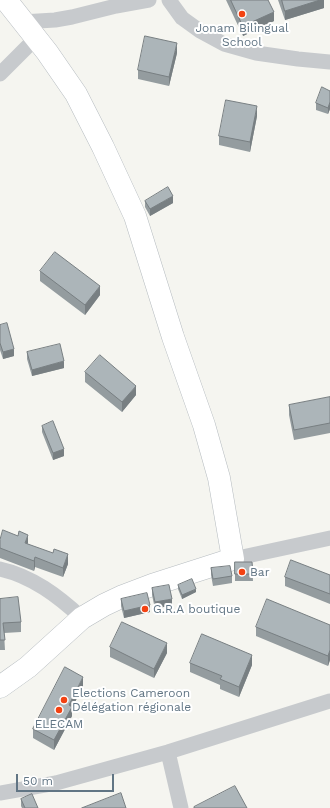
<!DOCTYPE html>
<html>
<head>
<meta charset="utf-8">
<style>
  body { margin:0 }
  #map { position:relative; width:330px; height:808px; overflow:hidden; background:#f5f5f0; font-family:"Work Sans",sans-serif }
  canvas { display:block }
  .scale { position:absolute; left:16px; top:774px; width:98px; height:18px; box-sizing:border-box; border:2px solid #617584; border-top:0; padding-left:5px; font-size:12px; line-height:14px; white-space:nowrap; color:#617584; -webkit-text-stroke:3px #fff; paint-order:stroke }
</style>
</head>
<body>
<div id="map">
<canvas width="330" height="808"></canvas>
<div class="scale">50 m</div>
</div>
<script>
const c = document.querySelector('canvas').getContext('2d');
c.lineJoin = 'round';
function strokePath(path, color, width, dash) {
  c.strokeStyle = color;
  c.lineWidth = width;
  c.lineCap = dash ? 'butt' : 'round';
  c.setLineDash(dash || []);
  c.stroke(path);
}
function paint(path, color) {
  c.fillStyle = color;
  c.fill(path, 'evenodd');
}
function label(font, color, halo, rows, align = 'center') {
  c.font = font + ' "Work Sans",sans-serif';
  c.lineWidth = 4;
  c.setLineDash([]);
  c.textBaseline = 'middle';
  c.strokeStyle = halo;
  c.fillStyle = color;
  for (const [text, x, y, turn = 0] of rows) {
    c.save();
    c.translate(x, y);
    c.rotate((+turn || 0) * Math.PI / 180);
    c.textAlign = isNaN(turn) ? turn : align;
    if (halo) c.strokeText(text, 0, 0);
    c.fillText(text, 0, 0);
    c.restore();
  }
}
const secondary = new Path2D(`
  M0,687L28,667L82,618L104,605L123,596L152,585L233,559L219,478L204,425L173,337L135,216L103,147L76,94L47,52L6,0`);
strokePath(secondary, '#b6bcc0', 23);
strokePath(new Path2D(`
  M169,0L182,18L200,31L224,44L256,53L298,59L330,62
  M22,22L55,20L72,17L116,6L149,0
  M0,74L35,39
  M233,559L330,538
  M0,569C32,576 58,596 82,618
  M168,752L181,808
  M0,793L56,783L168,752L330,701`), '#c7cacd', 15);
strokePath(secondary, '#fff', 22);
paint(new Path2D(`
  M226,0H268L274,21L243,36Z
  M278,0H324V8L285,20Z
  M177,53L169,86L138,79V70Z
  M330,91V109L328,114L316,110V103Z
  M257,116L250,152L219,145V136Z
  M145,201L173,203L150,216L145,207Z
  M40,271L100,295L85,315L40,281Z
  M0,325L14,356L3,359L0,350Z
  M27,352L64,368L32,376L27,359Z
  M85,372L136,395L122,412L85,382Z
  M330,397V433L294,440L289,415V405Z
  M42,426L64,456L53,460L42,432Z
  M0,540L28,544L68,564L63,577L35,567L34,571L0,558Z
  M235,562H252L253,581H235Z
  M211,568L232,576V583L213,586L211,575Z
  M330,575V604L285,586V577Z
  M178,585L196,592L182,599L178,589Z
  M152,588L172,605L155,609L152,595Z
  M0,599L21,622V632L4,633L5,650H0Z
  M121,599L150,612L124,618L121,606Z
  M330,625V660L328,666L256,636V627Z
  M110,647L167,653L154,678L110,657Z
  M190,663L252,665L239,697L220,689V685L190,672Z
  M83,686L72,708V716L54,750L33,738V729Z
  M21,799L38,808H22L21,806Z`), '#949c9f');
paint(new Path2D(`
  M320,0H324V8L285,20V11Z
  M274,12V21L243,36V26Z
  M177,43V53L169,86V77Z
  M330,102V109L328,114V108Z
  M257,106V116L250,152V142Z
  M173,196V203L150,216V209Z
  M100,286V295L85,315V305Z
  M14,349V356L3,359V352Z
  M64,361V368L32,376V370Z
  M136,386V395L122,412V402Z
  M64,449V456L53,460V453Z
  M28,535V544L25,543Z
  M68,554V564L63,577V568Z
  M35,557V567L34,571V561Z
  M196,589V592L182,599V595Z
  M172,599V605L155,609V602Z
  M150,605V612L124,618V611Z
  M167,643V653L154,678V669Z
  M330,650V660L328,666V656Z
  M252,655V665L239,697V687Z
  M83,677V686L72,708V716L54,750V740L69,705Z`), '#787f82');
const building = new Path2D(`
  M231,0H268L274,12L243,26Z
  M282,0H320L285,11Z
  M145,36L177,43L169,77L138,70Z
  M322,87L330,91V102L328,108L316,103Z
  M226,100L257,106L250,142L219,136Z
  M168,187L173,196L150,209L145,201Z
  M55,252L100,286L85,305L40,271Z
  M7,323L14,349L3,352L0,343V325Z
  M60,344L64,361L32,370L27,352Z
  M100,355L136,386L122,402L85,372Z
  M330,397V423L294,430L289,405Z
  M53,421L64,449L53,453L42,426Z
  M3,530L18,536L19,531L28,535L25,543L53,553L54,549L68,554L63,568L35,557L34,561L0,548V540Z
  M291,560L330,575V594L285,577Z
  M235,562H252L253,574H235Z
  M230,566L232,576L213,579L211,568Z
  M192,579L196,589L182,595L178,585Z
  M169,585L172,599L155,602L152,588Z
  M147,593L150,605L124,611L121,599Z
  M18,597L21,622L3,623L5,640H0V599Z
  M267,599L330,625V650L328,656L256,627Z
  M122,622L167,643L154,669L110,647Z
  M202,634L252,655L239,687L220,679L222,676L190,663Z
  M65,667L83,677L69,705L72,707L54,740L33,729Z
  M235,786L247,808H194V807Z
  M121,793L126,808H82Z
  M32,794L38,808H25L21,799Z`);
paint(building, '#acb5b9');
strokePath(building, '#787f82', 1);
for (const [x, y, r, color] of [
  [242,14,4,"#f34212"],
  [242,572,4,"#f34212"],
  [145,609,4,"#f34212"],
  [64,700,4,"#f34212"],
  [59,710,4,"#f34212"]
]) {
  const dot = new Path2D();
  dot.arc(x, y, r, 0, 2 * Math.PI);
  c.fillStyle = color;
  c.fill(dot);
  strokePath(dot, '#fff', 1.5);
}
label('12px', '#617584', '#fff', [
  ["Jonam Bilingual",242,28,"center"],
  ["School",242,42,"center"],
  ["Bar",250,572],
  ["G.R.A boutique",153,609],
  ["Elections Cameroon",72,693],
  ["Délégation régionale",72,707],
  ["ELECAM",59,724,"center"]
], 'left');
</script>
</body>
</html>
